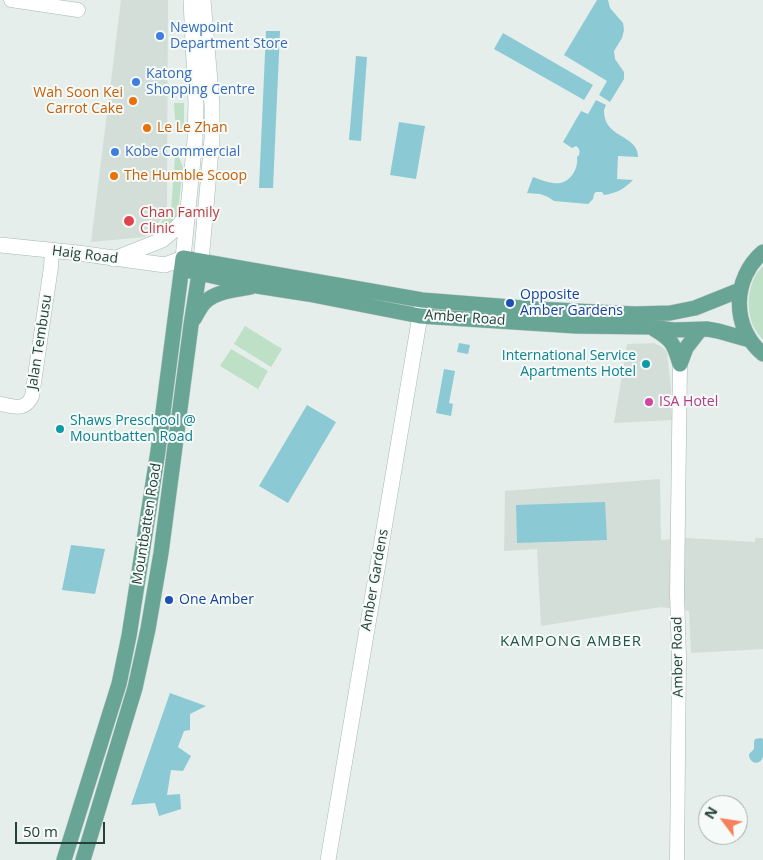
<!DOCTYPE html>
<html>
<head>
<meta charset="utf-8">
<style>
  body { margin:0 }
  #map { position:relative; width:763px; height:860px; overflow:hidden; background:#e5eeea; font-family:"Open Sans",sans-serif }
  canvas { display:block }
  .north { position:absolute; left:698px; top:795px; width:50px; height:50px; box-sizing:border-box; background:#f6faf8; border:1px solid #a2b0ac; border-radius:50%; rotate:301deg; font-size:14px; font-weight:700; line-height:20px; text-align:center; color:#234139 }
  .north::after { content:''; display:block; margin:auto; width:18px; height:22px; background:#f6805b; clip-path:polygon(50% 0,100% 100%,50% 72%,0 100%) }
  .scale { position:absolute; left:15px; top:822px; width:90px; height:22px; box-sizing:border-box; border:2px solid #234139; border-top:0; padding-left:6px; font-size:15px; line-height:18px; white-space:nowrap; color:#234139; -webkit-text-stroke:4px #f6faf8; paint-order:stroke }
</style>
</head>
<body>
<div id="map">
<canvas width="763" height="860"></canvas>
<div class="north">N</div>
<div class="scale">50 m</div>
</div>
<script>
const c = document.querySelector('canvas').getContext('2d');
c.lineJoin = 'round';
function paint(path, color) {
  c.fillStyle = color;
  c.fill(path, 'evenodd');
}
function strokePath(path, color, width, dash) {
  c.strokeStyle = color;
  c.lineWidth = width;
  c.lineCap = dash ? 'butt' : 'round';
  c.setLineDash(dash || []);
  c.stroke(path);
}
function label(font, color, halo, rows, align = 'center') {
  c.font = font + ' "Open Sans",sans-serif';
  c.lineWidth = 4;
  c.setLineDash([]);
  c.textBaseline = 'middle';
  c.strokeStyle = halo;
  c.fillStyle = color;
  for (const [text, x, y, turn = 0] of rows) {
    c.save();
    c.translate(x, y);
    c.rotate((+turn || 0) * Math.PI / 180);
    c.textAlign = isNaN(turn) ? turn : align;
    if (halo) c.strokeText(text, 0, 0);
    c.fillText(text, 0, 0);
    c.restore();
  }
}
paint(new Path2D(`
  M121,0H168L167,213L145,237L91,242Z
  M654,343L662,347L667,352L671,388L672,420L614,423L627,344Z
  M660,479L661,540L687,538L755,542V538H763V649L691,653L689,611L661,607L541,626L537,549L504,551L505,491Z`), '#d3ded9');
paint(new Path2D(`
  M174,103H184V129L178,131L175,118Z
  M177,153L183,167L177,218L160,233L156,228L171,211L175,157Z
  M763,266V340C759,335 754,329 752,323C746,305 748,280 763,266Z
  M245,326L282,349L271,367L234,344Z
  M231,349L268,371L258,389L220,366Z`), '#bde0c6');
paint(new Path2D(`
  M597,0H608L610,8L623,23L624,30L622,38L614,51L615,59L624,72V79L610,102L599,95L607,81L564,55Z
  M266,31H280L273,188H259Z
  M503,33L593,85L584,100L494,49Z
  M356,56L367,57L361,141L349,140Z
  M596,100L606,105L604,110C604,115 605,121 608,125C617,138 638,139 638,157L618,156L617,179L633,180C624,189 617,193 604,195L602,192H596L594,194L593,199L588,204L554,201L548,197L540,194L527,193L533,177C539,179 546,182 553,183C568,186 579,170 577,157L579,155C580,151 580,149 576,146L572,148L563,142L581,111L588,114Z
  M399,122L425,126L416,179L390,175Z
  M459,343L470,345L468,354L457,352Z
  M444,369L455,371L449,403L453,404L451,416L436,413Z
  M307,405L336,422L288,503L259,486Z
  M605,502L607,540L517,543L516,505Z
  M71,545L105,549L95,594L62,590Z
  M170,693L206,706L190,714V730L184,731L178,747L191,756L183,771L171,770L167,795L180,794L181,809L159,816L155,803L131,805Z
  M761,738L763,739C763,744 763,752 763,757C760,766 749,764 749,754L754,749V742L755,739Z`), '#8bcad5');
const minor = new Path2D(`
  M11,0L78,10
  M0,404C14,406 25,412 32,396L51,267L52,251
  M677,860L679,657L677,593L680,364`);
const tertiary = new Path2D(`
  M0,245L78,253L165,265L183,258
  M328,860L422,304`);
const secondary = new Path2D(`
  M183,258L195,140L196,103L191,0
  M114,259L162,240L174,230L188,215
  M201,261L212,139V105L203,0`);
const primary = new Path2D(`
  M763,252C732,278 731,328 763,354
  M190,271L257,286L308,294L420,316L576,326L651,327L673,330L707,329L718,331L750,340
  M194,319C197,314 200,307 205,302C216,291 236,290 251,287
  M654,329C673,340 674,345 680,364
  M680,364L686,348L700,330
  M64,860L119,684L129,636L158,451L183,258L422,300L536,309L635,314L670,313L695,308L740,290
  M83,860L135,688L148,629L161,553L191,325L201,261`);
strokePath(minor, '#a7b7b1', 15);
strokePath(tertiary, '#a7b7b1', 16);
strokePath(secondary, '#a3bbb2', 16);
strokePath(primary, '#c1cac8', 16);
strokePath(minor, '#fff', 14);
strokePath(tertiary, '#fff', 15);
strokePath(secondary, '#fff', 15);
strokePath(primary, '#68a595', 15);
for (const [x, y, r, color] of [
  [160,36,5,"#3f7fe0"],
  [136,82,5,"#3f7fe0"],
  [133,101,5,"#e8710a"],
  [147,128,5,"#e8710a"],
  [115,152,5,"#3f7fe0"],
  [114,176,5,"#e8710a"],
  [129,221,6,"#e0444e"],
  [510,303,5,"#1a4fb4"],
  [646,364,5,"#0f9aa8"],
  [649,402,5,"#d1479c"],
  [60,429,5,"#0f9aa8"],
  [169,600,5,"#1a4fb4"]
]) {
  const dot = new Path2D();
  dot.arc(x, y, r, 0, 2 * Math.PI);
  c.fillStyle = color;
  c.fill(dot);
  strokePath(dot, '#f6faf8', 2);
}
label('14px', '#366cbe', '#f6faf8', [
  ["Newpoint",170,28],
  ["Department Store",170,44],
  ["Katong",146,74],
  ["Shopping Centre",146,90],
  ["Kobe Commercial",125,152]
], 'left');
label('14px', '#c56008', '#f6faf8', [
  ["Wah Soon Kei",123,93,"right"],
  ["Carrot Cake",123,109,"right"],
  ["Le Le Zhan",157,128],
  ["The Humble Scoop",124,176]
], 'left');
label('14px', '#be3a42', '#f6faf8', [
  ["Chan Family",140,213],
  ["Clinic",140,229]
], 'left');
label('14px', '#234139', '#f6faf8', [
  ["Haig Road",85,255,7],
  ["Amber Road",465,318,4],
  ["Jalan Tembusu",40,342,-81],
  ["Mountbatten Road",147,524,-81],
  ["Amber Gardens",375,580,-80],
  ["Amber Road",678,657,-91]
]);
label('14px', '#164399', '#f6faf8', [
  ["Opposite",520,295],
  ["Amber Gardens",520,311],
  ["One Amber",179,600]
], 'left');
label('14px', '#0d838f', '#f6faf8', [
  ["International Service",636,356],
  ["Apartments Hotel",636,372],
  ["Shaws Preschool @",70,421,"left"],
  ["Mountbatten Road",70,437,"left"]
], 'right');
label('14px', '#b23c85', '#f6faf8', [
  ["ISA Hotel",659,402]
], 'left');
c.letterSpacing = '1px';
label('15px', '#1e5547', '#f6faf8', [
  ["KAMPONG AMBER",571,642]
]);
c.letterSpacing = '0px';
</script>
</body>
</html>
